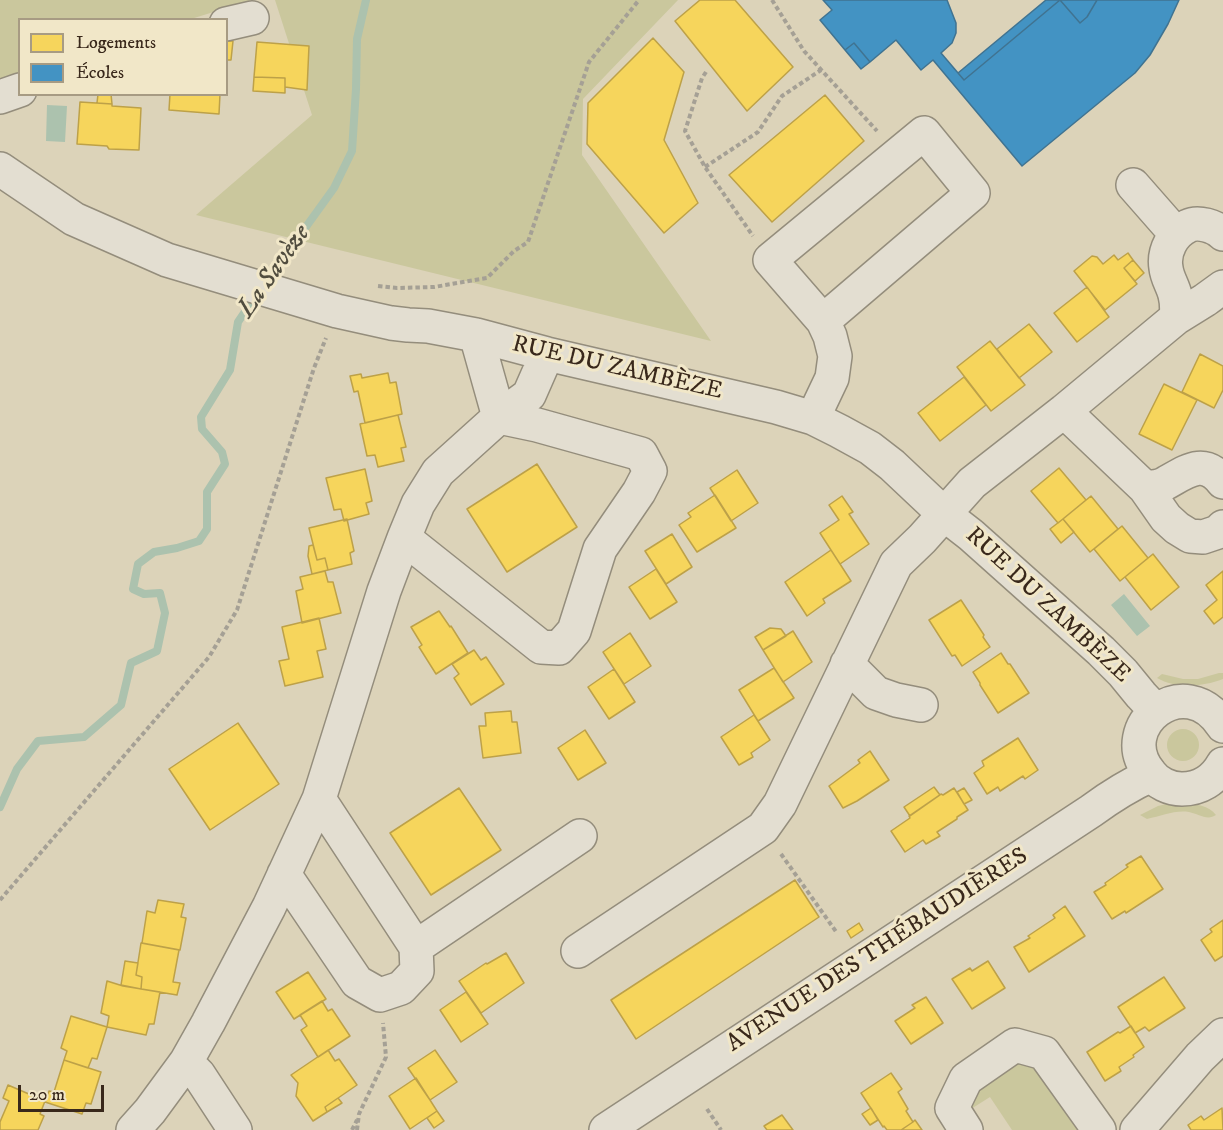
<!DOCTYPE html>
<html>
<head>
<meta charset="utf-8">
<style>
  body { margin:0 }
  #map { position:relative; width:1223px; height:1130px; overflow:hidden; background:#dcd3b9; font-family:"IM FELL DW Pica",serif }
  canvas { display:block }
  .legend { position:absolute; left:18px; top:18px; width:210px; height:78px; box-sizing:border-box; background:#f1e7c8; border:2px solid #a79b83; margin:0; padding:8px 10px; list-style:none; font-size:18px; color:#39281b }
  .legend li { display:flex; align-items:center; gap:12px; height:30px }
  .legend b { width:30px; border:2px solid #a79b83 }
  .scale { position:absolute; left:18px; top:1085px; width:86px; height:27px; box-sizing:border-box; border:3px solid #39281b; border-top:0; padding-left:8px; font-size:18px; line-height:21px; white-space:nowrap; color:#39281b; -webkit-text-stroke:4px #f1e7c8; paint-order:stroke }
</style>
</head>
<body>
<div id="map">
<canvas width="1223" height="1130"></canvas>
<ul class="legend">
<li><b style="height:16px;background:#f6d55c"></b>Logements</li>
<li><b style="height:16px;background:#4393c3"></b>Écoles</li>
</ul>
<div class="scale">20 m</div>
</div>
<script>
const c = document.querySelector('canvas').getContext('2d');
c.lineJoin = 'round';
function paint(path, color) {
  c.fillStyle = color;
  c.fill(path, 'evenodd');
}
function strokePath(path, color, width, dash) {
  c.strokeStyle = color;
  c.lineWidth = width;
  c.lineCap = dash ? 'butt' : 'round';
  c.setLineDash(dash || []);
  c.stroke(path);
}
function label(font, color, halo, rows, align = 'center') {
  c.font = font + ' "IM FELL DW Pica",serif';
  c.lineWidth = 6;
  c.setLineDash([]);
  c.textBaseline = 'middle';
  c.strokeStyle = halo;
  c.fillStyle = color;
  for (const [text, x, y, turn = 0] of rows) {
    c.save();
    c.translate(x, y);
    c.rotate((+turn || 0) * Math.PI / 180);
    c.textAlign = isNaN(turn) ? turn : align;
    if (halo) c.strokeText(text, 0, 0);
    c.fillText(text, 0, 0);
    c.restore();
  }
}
paint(new Path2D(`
  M0,0H252L191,19L20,20L19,74L0,81Z
  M275,0H678L583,99L582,155L711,341L196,215L312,115Z
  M1219,673H1223V679C1202,687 1176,689 1157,678L1162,674L1183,679H1198Z
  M1167 745a16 16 0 1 1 32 0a16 16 0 1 1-32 0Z
  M1167,804C1183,804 1206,801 1216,815C1207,821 1199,814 1189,812C1174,810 1162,816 1147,819L1140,815L1158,806Z
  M1020,1058L1034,1061L1081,1130H1012L990,1097L971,1109L969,1104L971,1092Z`), '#cac79d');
paint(new Path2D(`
  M47,105L67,106L65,142L46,141Z
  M1124,594L1150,626L1137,636L1111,605Z`), '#acc2ae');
const homes = new Path2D(`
  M700,0H735L793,67L747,111L675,21Z
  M653,38L684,72L664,140L698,203L664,233L587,144L588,103Z
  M226,41H233L231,60H226Z
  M257,42L309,46L307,90L285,87V78L254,77Z
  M254,77L285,78V93L253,91Z
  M98,94H111L112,104L97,103Z
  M170,94H220L219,114L169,110Z
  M825,95L864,141L772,222L729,175Z
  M80,102L112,104V106L141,108L139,150L109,149L107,146L77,144Z
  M1128,253L1133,260L1124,268L1137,284L1105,310L1074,271L1092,256L1097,257L1103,264L1114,255L1118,260Z
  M1133,260L1144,273L1135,281L1124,268Z
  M1087,287L1109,317L1077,342L1054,313Z
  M1029,324L1052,352L1019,378L997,349Z
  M990,341L1025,385L991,411L957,367Z
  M1200,354L1223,366V390L1214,408L1182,392Z
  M388,373L390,383L396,382L402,414L365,423L358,391L354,392L350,376L361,374L362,378Z
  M964,377L986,405L940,441L918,413Z
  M1164,384L1197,400L1172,450L1139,434Z
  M398,415L406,447L401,448L404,461L378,467L375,455L367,456L360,424Z
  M537,464L577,527L507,572L467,509Z
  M1059,468L1086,500L1058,523L1031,491Z
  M365,469L372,501L366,503L369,514L344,521L341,509L334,510L326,478Z
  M737,470L758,503L731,521L710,488Z
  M715,495L736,528L697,552L679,525L691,517L688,513Z
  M842,496L853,512L849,514L869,544L840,564L820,533L839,520L829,505Z
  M1091,496L1118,529L1090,552L1063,519Z
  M347,519L354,551L350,553L352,564L328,570L325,558L317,560L309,528Z
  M1063,519L1074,532L1061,543L1050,529Z
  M1122,526L1148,558L1120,581L1094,549Z
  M672,534L692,567L666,584L645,551Z
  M313,545L317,560L325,558L328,570L312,574L308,556L309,546Z
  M831,550L851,581L823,599L825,603L807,616L785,582Z
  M1153,554L1179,587L1151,610L1125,577Z
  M656,569L677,602L650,619L629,587Z
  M325,571L328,582H333L341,613L302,623L296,591L303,589L300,577Z
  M1223,571V617L1214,624L1204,611L1217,600L1206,585Z
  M961,600L984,635L983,637L990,647L962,666L955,655L952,656L929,620Z
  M439,611L450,627L451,626L468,653L436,674L419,647L422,645L411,627Z
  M319,618L326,649L317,651L323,677L285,686L279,661L289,659L282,627Z
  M770,628L781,629L786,636L763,650L755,637Z
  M793,631L812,662L783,682L763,650Z
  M630,633L651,666L624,684L603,652Z
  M474,650L481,660L486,657L504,684L471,705L454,678L459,674L452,664Z
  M1001,653L1008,664H1010L1029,693L998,713L980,685V683L973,672Z
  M774,668L794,698L758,721L739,690Z
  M614,669L635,702L609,719L588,687Z
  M511,711L512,722H517L521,753L483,758L479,726H486L485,713Z
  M754,715L770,740L751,753L753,757L739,765L721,737Z
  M238,723L279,784L210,830L169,769Z
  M585,730L606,763L578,780L558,748Z
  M1018,738L1038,770L1025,779L1023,776L1000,791L998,787L987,794L974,773L984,766L982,761Z
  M870,751L889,780L857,801L843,808L829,786L860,763L858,760Z
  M934,787L940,795L910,816L904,807Z
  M459,788L501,850L431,895L390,833Z
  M954,788L968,810L957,817V819L937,832L940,836L926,844L923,840L905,852L891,831L910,818L909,816L941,794L943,795Z
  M964,788L972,800L964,804L957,792Z
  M1141,856L1163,889L1126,913L1125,911L1112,919L1094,892L1106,885L1105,883L1128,867L1126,865Z
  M795,880L819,917L636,1039L611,1000Z
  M158,900L184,904L181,917L186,918L180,950L142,943L147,911L155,913Z
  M1065,906L1085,936L1029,972L1014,947L1030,938L1028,936L1055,918L1053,915Z
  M1223,920V956L1215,961L1201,940L1212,932L1210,929Z
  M859,923L863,930L851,938L847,931Z
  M141,943L179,950L173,982L180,983L177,995L141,989L142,977L136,975Z
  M506,953L524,983L481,1013L459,981L486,963L487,964Z
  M125,961L138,963L136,975L142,977L141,989L121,985Z
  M988,961L1005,988L972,1009L952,979L970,968L972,971Z
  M308,972L326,999L294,1019L276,992Z
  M1164,977L1185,1008L1149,1031L1145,1027L1135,1033L1118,1007Z
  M107,981L123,986L160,992L154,1024H149L146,1035L107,1027L109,1016L101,1013Z
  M466,992L488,1024L461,1042L440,1010Z
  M926,997L943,1023L911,1044L895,1021L915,1008L912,1005Z
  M322,1001L328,1011L332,1009L350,1036L318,1057L301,1030L307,1026L300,1015Z
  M71,1016L107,1027L97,1059L92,1058L88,1068L64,1060L67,1051L61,1048Z
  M1131,1026L1144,1047L1133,1055L1134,1057L1119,1067L1121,1071L1105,1081L1087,1052L1118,1032L1120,1033Z
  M328,1050L335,1061L339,1059L357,1085L325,1107L327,1112L313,1121L296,1096L298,1083L291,1075Z
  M435,1050L457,1082L430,1100L408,1068Z
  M64,1060L101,1072L91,1104L86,1103L82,1114L45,1102L49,1091L54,1092Z
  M891,1073L902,1089L898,1092L908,1109L906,1111L913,1122L901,1130H887L884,1126L883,1127L861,1093Z
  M416,1078L437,1111L410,1129L389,1096Z
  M8,1085L45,1101L40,1114L44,1116L38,1130H0V1122L9,1101L3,1098Z
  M338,1098L342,1103L327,1112L325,1107Z
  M871,1108L878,1120L870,1125L862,1114Z
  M1222,1108L1223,1130H1191L1188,1125L1201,1116L1204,1120Z
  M437,1111L444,1121L434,1128L427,1118Z
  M782,1115L793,1130H767L764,1126Z
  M915,1120L922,1130H901L913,1122Z`);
paint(homes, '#f6d55c');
strokePath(homes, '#bda148', 1.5);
const schools = new Path2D(`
  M823,0H947L956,23V33L952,43L941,53L964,80L1060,0L1080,23L1087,17L1097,0H1179L1168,24L1150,55L1135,73L1022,166L933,60L921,70L896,40L870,62L854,43L845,50L820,20L832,10Z
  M1046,0H1097L1087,17L1080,23L1060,0L964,80L958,73Z
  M854,43L870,62L861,69L845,50Z`);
paint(schools, '#4393c3');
strokePath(schools, '#407391', 1.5);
strokePath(new Path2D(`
  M267,281L334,188L352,151L356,89L357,39L366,0
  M0,807L17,769L38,741L84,737L121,705L131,663L157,651L165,613L160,593L144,594L133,589L138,564L154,552L177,548L199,541L207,529V492L225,464L222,452L202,429L201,417L230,370L238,322L257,294`), '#acc2ae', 8);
const minor = new Path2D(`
  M226,24L252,18
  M0,97L20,90
  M0,169L74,219L167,260L337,311L391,323L408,325L428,326L476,335L547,354L776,407L813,418L839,431L870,448L892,465L944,514L971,535L1101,651L1123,673L1141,695L1156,711
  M1133,185L1176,234
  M1176,318C1177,310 1177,303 1175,295C1173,286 1167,278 1166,268C1163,251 1173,233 1188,226C1198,221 1215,226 1223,234
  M476,335L499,417
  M1064,411L1145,488L1166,518L1177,528L1190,536L1203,537L1218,532L1223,527
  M813,418L832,378L835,356L830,336L823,321L770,260L924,133L973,193L823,321
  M1145,488C1151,487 1158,487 1164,484C1185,473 1203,456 1223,482
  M404,538L541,647L559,648L574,631L600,549L639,492L650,471L641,454L537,425L499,417
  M847,664L876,693L896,700L921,705
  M1223,726C1185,667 1111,727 1150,773C1157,783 1170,789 1182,789C1200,789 1214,780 1223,764
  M284,874L357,982L380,995L401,988L417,971L416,947L319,799
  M416,947L580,836
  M578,951L763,828L780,804L896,564L922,539L972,483L1064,411L1176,318L1205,300L1223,287
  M186,1062L199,1075L235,1130
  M133,1130L150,1111L186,1062L208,1023L269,907L319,799L384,591L404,538L418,504L438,472L499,417L529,395L547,354
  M606,1130L1091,811C1110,797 1129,785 1151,775
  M966,1130L952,1108L966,1079L1015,1045L1044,1053L1099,1130
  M1137,1130L1200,1057L1223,1035`);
strokePath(minor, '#948d7c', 36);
strokePath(new Path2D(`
  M772,0L804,51L877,131
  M706,72L702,78L685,131L705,167L753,236
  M705,167L758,132L782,96L821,70
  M378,286L397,288L434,287L487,278L514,251L528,242L589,62L639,0
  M781,854L837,933
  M0,900L209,657L237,610L314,368L326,338
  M707,1109L721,1130
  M352,1130L357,1120
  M357,1130L359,1114L386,1057L383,1023`), '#a5a095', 4, [4.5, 3]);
strokePath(minor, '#e3ded1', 33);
label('24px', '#39281b', '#f1e7c8', [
  ["RUE DU ZAMBÈZE",617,369,13],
  ["RUE DU ZAMBÈZE",1047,606,43],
  ["AVENUE DES THÉBAUDIÈRES",878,951,-33]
]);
label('italic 26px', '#514d3f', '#f1e7c8', [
  ["La Savèze",275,272,-55]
]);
</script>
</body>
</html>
